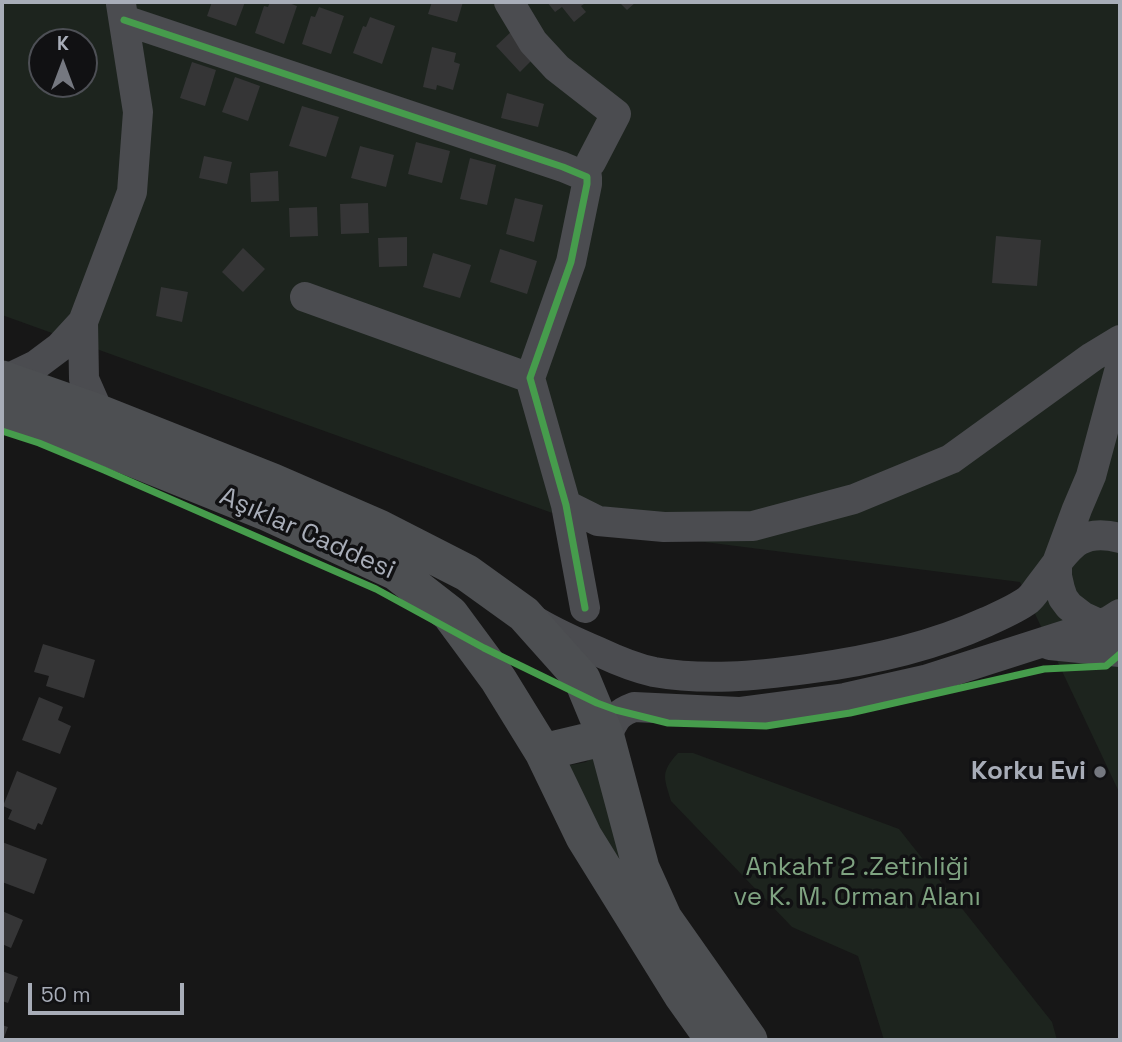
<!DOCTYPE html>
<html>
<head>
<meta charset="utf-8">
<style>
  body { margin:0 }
  #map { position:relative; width:1122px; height:1042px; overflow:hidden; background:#171717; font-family:"Space Grotesk",sans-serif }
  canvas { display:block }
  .frame { position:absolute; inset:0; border:4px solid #a8adb8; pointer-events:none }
  .north { position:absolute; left:28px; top:28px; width:70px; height:70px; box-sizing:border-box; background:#111113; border:2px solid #4d4f55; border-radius:50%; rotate:0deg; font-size:19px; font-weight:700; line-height:28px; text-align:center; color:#a8adb8 }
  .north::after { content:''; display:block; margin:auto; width:24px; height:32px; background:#757880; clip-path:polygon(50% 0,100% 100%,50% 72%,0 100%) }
  .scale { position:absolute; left:28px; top:983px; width:156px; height:32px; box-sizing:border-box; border:4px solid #a8adb8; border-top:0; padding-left:9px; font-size:21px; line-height:24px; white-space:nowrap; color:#a8adb8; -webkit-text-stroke:5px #111113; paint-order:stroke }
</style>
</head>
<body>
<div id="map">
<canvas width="1122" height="1042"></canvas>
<div class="frame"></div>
<div class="north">K</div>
<div class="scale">50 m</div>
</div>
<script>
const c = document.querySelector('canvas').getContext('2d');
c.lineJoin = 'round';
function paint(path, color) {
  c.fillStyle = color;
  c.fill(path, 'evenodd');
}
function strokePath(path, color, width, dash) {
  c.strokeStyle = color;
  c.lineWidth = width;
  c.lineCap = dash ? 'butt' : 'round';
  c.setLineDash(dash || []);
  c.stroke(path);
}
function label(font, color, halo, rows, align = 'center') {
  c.font = font + ' "Space Grotesk",sans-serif';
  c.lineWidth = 7;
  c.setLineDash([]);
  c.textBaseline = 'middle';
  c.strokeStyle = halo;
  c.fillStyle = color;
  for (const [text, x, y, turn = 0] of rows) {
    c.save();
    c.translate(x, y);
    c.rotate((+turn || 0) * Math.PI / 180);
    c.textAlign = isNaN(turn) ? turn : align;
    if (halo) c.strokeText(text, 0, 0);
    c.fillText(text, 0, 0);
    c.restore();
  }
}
paint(new Path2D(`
  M2,2H1120V794L1020,582L594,528L2,315ZM42,42H84V84H42Z
  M605,748L727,1040L561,767L586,762Z
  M678,753H693L899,829L1052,1022L1057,1040H884L858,956L792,927L671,801C664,777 660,773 678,753Z`), '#1d241e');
paint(new Path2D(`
  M212,2H245L236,26L207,16Z
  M270,2H286L297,6L284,44L255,33L264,6L268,7Z
  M432,2H463L457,22L428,14Z
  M547,2H587L581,6L586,12L574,22L562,7L555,12Z
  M619,2H636L627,10Z
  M319,7L344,16L331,54L302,44L311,16L315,17Z
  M370,17L395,26L382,64L353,53L363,26L366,27Z
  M512,31L536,56L520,72L496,46Z
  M432,47L456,53L454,62L460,64L453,90L437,85L436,90L423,87Z
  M192,62L216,70L205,106L180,98Z
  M235,77L260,86L248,121L222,112Z
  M507,93L544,104L538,127L501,118Z
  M302,106L339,117L326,157L289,146Z
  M416,142L450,151L442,183L408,174Z
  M360,146L394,155L386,187L351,178Z
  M204,156L232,162L227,184L199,178Z
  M470,158L496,165L487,205L460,199Z
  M278,171L279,201L251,202L250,173Z
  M515,198L543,205L534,242L506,234Z
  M368,203L369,233L341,234L340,204Z
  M317,207L318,236L290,237L289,208Z
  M996,236L1041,240L1037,286L992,283Z
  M407,237V266L379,267L378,238Z
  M243,248L265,269L243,292L222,272Z
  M500,249L537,261L527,294L490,282Z
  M433,253L471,265L460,298L423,287Z
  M161,287L188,292L182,322L156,316Z
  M43,644L95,660L84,698L46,686L49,676L34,672Z
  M39,697L63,707L58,720L71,726L60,754L22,740Z
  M17,771L57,788L42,825L38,823L35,830L8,819L12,810L3,806Z
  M2,842L47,859L34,894L2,882Z
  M2,911L23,920L11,948L2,944Z
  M2,971L18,977L8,1003L2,1001Z
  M2,1025L8,1027L3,1040H2Z`), '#353536');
strokePath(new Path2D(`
  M509,2L533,42L557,68L616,114L591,162
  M124,20L563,167L587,177V184L571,262L530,378L566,505L585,608
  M305,297L530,378
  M83,322L132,192L138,112L121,4
  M5,380L36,365L60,347L83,322L84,379L99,413
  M566,505L598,521L664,527L753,526L854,499L951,459L1092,357L1120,340
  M537,622C557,634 578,643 599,652C616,660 635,668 654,672C704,681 756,676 807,669C868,661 929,648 986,622C999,616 1016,609 1028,600C1033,596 1037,589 1041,584C1066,553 1075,526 1120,538
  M1108,628L1082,616L1069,606L1063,598L1060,589L1057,576V563L1077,509L1091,476L1120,368
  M1050,645L1120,652
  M606,737C615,720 615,714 634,707L739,712L845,698L925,680L1109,621L1120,614`), '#4b4c50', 30);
strokePath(new Path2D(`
  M2,379L99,413L273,482L379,528L467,573L524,614L582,679L606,737L641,868L664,919L749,1040
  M2,411L87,440L266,512L396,572L450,614L498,679L543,752L584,837L682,995L714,1040
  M543,752L606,737`), '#4d4f52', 37);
strokePath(new Path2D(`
  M124,20L563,167L587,177V184L571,262L530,378L566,505L585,608
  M2,431L39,443L104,470L376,589L484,648L597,703L616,710L668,723L766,726L850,713L1044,669L1106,666L1120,654`), '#469c4c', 7);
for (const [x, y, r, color] of [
  [1100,772,7,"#757880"]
]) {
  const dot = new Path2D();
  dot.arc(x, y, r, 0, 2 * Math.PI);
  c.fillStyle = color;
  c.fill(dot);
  strokePath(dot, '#111113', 2.5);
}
label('26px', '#a8adb8', '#111113', [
  ["Aşıklar Caddesi",307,534,24]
]);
label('bold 26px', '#a8adb8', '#111113', [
  ["Korku Evi",1086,772]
], 'right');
label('26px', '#7fa381', '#111113', [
  ["Ankahf 2 .Zetinliği",857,868],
  ["ve K. M. Orman Alanı",857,898]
]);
</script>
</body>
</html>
